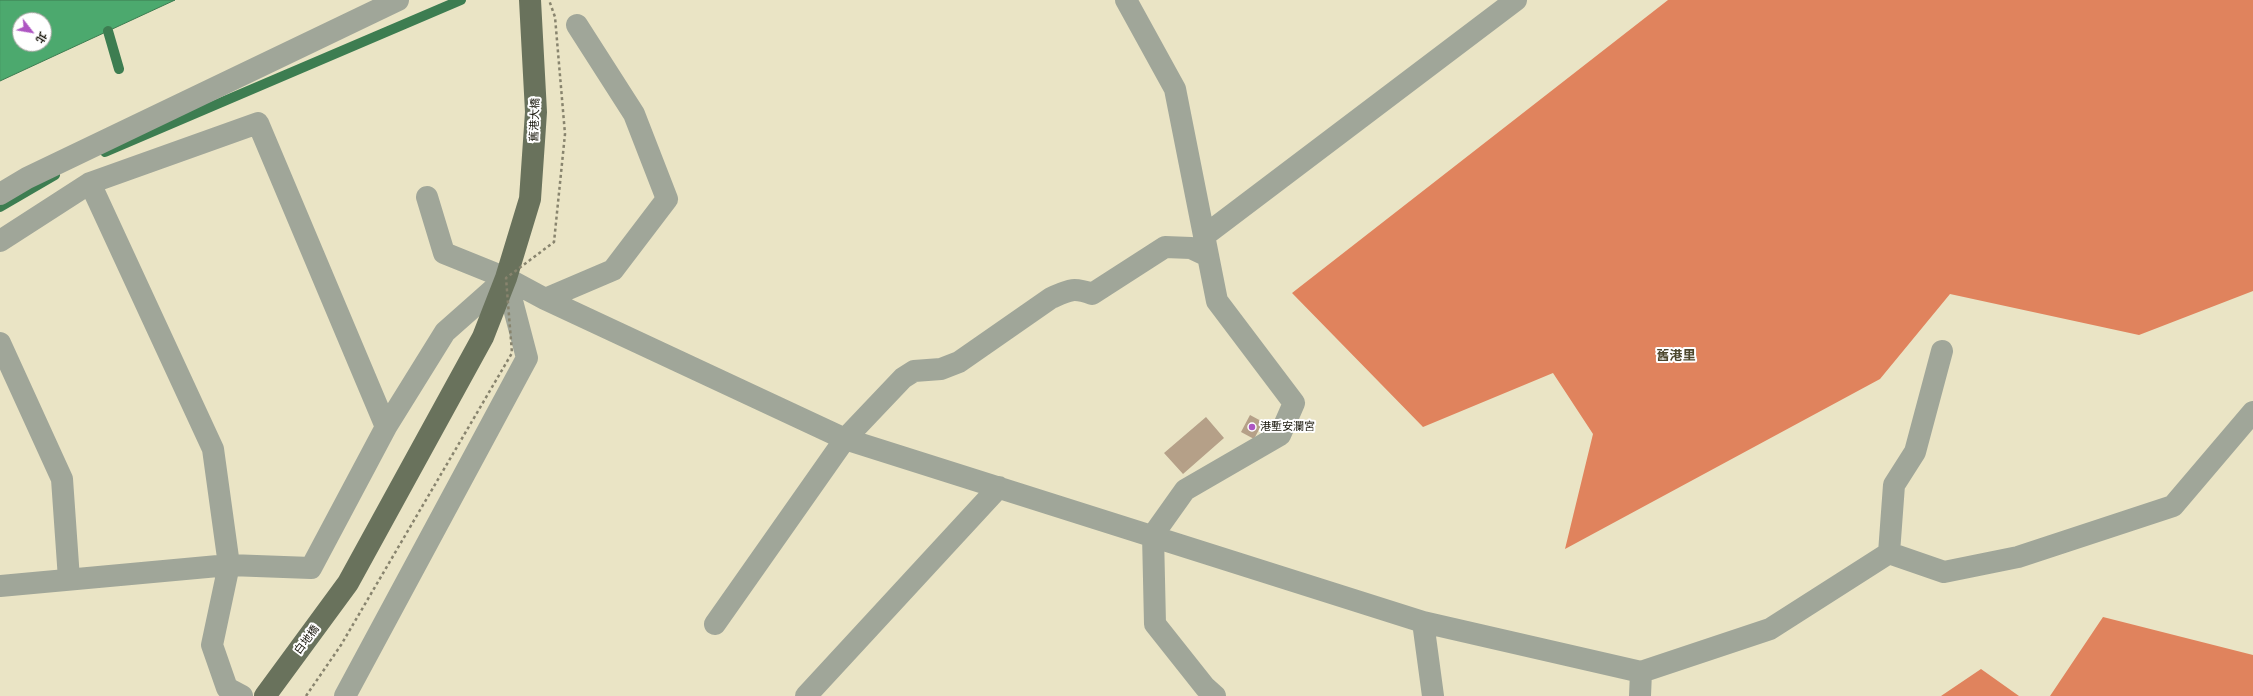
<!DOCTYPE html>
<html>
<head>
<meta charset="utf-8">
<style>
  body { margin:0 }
  #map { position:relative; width:2253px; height:696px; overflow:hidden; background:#eae4c5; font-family:"PT Sans Narrow","Noto Sans TC",sans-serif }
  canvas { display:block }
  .north { position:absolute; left:12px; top:12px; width:40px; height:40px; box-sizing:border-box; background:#fff; border:1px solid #a3a29e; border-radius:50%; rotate:121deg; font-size:11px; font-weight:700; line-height:16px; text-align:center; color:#19170c }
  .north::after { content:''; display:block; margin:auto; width:14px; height:18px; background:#ad55c2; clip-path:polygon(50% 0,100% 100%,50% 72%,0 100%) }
</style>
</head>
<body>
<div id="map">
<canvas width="2253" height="696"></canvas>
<div class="north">北</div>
</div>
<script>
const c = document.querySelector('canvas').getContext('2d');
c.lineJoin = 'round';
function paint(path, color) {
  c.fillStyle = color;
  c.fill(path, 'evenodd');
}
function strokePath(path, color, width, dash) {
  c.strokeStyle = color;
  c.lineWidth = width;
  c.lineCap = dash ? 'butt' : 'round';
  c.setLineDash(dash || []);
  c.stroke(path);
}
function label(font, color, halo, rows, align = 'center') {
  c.font = font + ' "PT Sans Narrow","Noto Sans TC",sans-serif';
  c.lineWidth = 4;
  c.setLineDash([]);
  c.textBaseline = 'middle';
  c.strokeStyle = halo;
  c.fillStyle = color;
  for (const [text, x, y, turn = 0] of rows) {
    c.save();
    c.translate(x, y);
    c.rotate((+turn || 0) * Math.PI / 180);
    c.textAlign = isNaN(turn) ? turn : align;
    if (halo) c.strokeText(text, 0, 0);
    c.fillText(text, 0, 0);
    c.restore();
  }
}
paint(new Path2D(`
  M1668,0H2253V291L2139,335L1950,294L1880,379L1565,549L1593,434L1553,373L1423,427L1292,293Z
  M2103,617L2253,655V696H2050Z
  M1981,669L2019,696H1941Z`), '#e0835d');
const water = new Path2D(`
  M0,0H175L0,81ZM20,20H44V44H20Z`);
paint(water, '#4ca96e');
strokePath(water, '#3d7d51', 1);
strokePath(new Path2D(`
  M108,31L119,69
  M105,152L461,0
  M0,207L55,175`), '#3d7d51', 10);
paint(new Path2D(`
  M1250,415L1263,422L1254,439L1241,432Z
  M1206,417L1224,438L1183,474L1164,453Z`), '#b5a088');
strokePath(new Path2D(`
  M1126,0L1175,89L1217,301L1294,403L1280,435L1185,490L1153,535L1155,624L1205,687L1215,696
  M0,194L27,178L398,0
  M427,197L444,253L506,278L545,299L845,439L1423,622L1641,672L1770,629L1889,553L1944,572L2018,557L2173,506L2253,412
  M1204,236L1516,0
  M0,241L90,183L258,123L386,427
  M545,299L613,270L667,199L634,114L577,25
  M0,343L62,479L69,579
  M1889,553L1894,485L1915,452L1942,351
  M0,586L229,565L213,449L90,183
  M1423,622L1433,696
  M715,624L845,439L903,378L914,371L941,369L959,362L1051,298C1069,290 1073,287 1092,294L1165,247L1191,248L1208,256
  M242,696L227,688L212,645L229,565L311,568L386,427L445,332L506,278
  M345,696L527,358L506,278
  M806,696L999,487
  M1640,696L1641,672`), '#a0a699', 22);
strokePath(new Path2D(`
  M265,696L348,583L483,337L506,278L530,199L536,112L530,0`), '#69725c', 22);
strokePath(new Path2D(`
  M306,696L341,645L512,353L506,278L554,242L565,134L555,17L549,0`), '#88846e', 2.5, [3, 3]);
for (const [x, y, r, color] of [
  [1252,427,4,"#ad55c2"]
]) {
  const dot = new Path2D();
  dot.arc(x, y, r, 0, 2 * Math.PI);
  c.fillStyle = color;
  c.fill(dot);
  strokePath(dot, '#fff', 1.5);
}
label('11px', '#19170c', '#fff', [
  ["舊港大橋",535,120,-88],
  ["白地橋",307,640,-53]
]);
label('11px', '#19170c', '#fff', [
  ["港塹安瀾宮",1260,427]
], 'left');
label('bold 13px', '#4c462c', '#fff', [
  ["舊港里",1676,356]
]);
</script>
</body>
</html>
